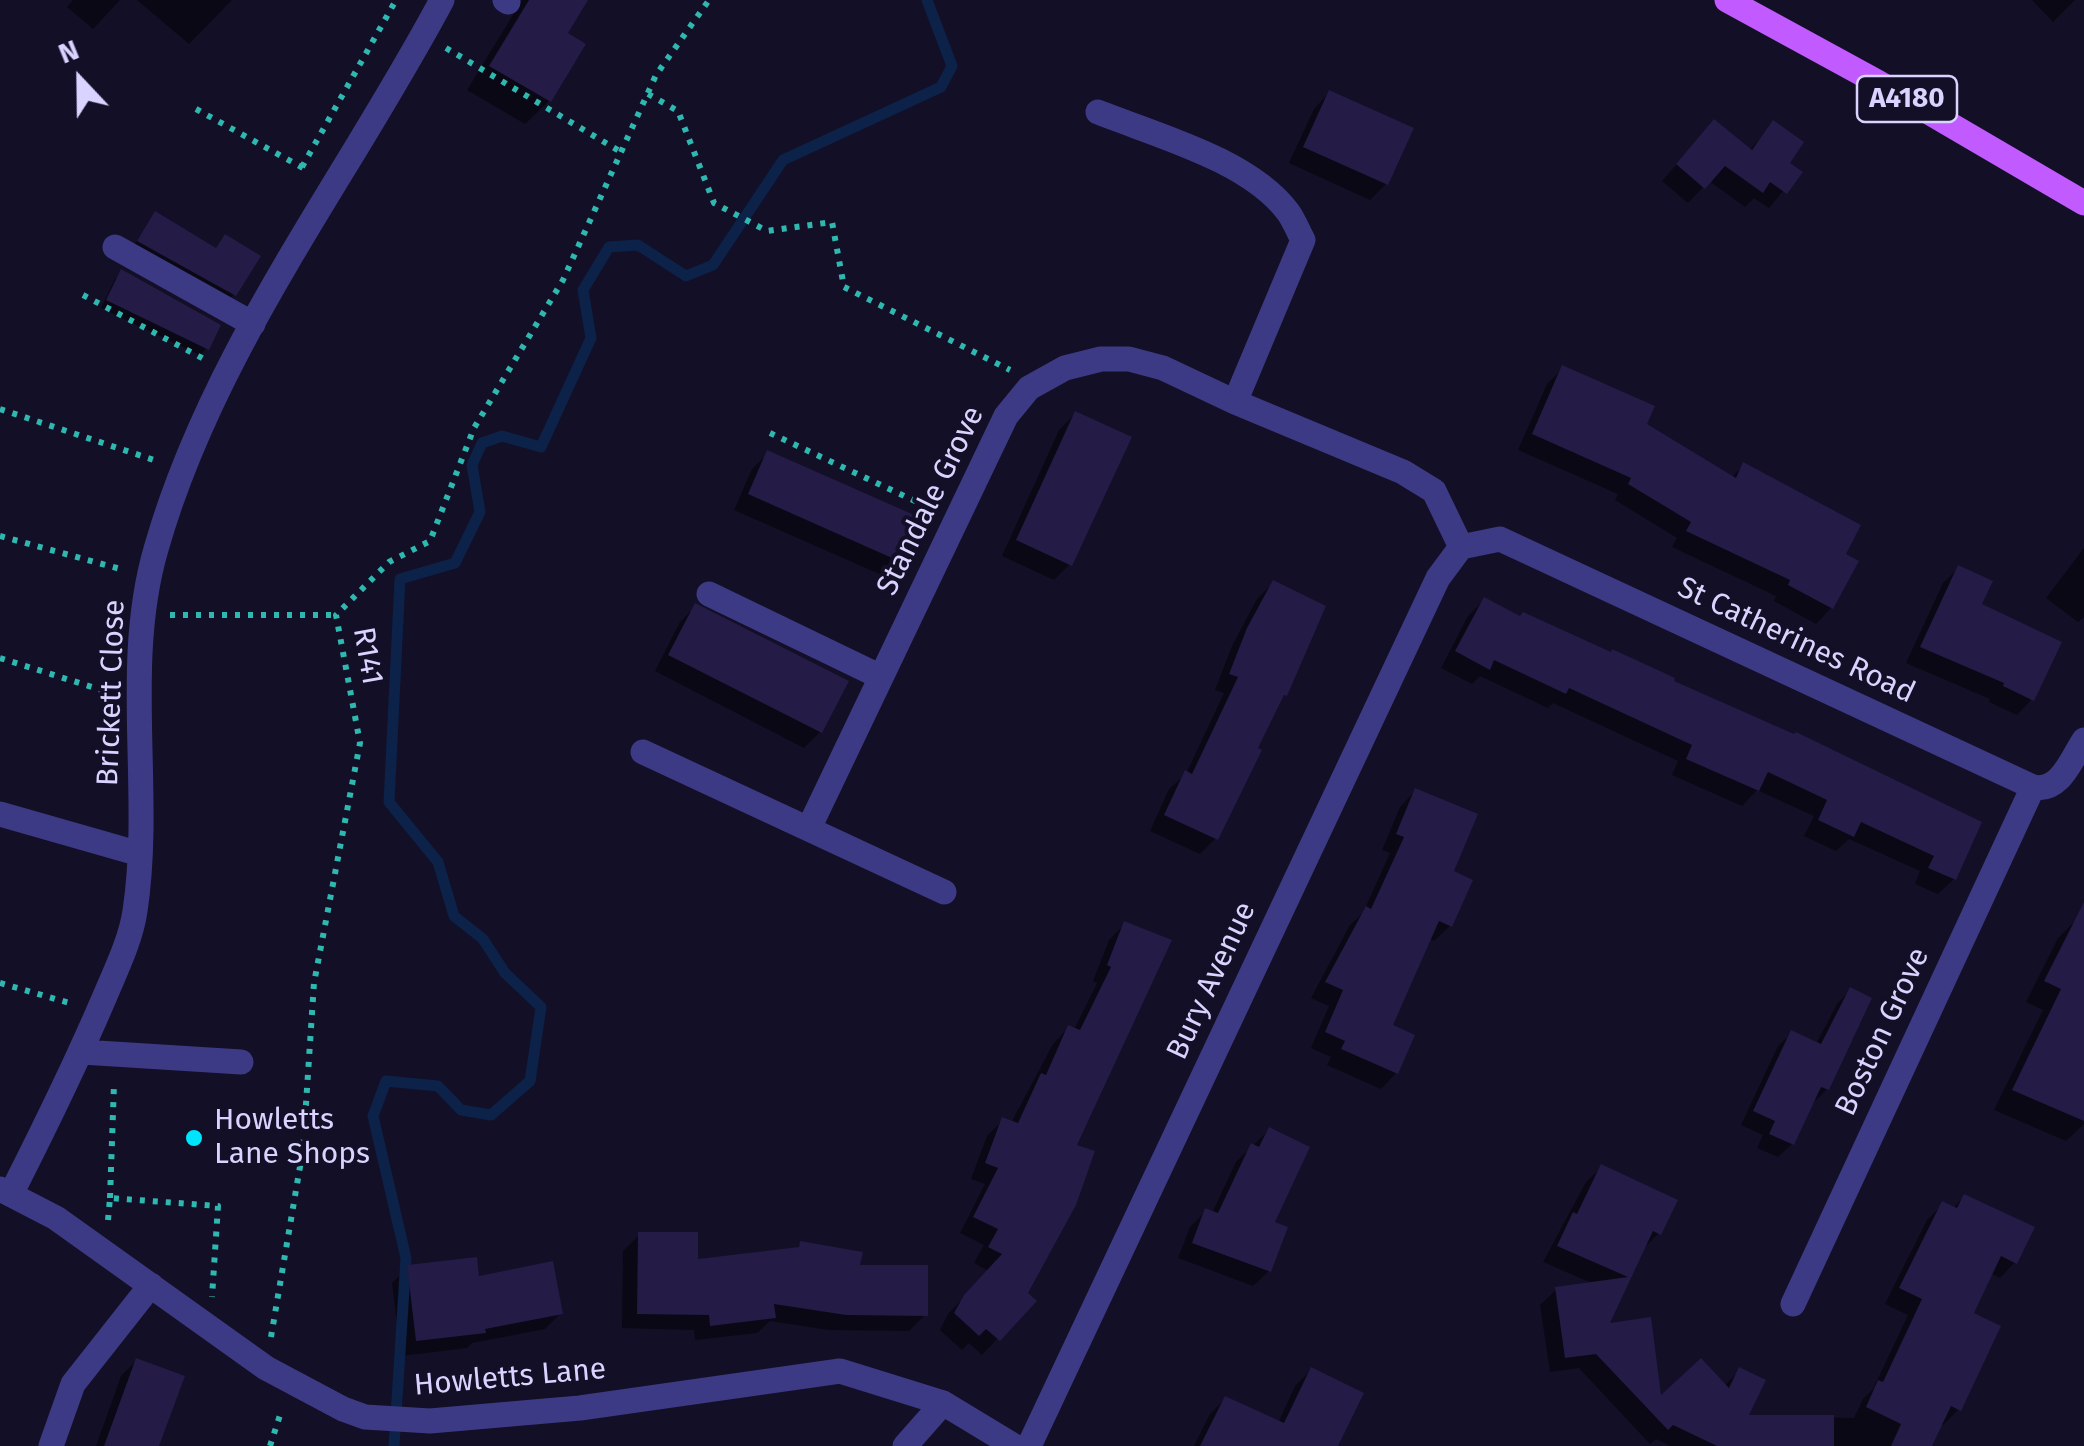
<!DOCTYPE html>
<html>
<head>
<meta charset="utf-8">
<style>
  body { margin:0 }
  #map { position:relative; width:2084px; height:1446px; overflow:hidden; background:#130f26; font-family:"Fira Sans",sans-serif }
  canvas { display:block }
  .north { position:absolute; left:30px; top:30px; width:100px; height:100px; -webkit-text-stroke:8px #130f26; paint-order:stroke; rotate:338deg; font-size:28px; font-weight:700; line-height:40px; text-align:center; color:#d9d4ff }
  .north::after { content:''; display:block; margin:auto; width:35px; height:45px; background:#d9d4ff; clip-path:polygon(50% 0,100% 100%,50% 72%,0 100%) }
</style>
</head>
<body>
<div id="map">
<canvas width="2084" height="1446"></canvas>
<div class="north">N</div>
</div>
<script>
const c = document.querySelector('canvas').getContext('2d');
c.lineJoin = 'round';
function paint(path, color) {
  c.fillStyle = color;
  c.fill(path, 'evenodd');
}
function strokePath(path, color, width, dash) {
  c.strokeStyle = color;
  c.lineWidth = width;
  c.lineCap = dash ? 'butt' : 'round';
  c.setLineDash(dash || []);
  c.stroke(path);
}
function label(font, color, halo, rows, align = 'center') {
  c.font = font + ' "Fira Sans",sans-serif';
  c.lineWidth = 8;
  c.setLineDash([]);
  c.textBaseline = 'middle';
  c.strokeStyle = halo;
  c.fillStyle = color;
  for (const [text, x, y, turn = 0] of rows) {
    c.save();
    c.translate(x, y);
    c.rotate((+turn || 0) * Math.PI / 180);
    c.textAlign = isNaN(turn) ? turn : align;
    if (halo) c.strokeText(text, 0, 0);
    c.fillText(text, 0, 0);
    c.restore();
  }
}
paint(new Path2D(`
  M73,0H120L93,29L67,7Z
  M137,0H232L189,44Z
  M522,0H585L565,34L583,44L549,101L525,124L467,90Z
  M2032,0H2075L2053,22Z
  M1329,93L1386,184L1370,200L1289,163L1314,109Z
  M1714,122L1749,151L1773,123L1786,163L1799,172L1769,208L1754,198L1745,207L1709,181L1688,203L1662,181Z
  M155,215L234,294L227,302L132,248Z
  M122,272L207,348L200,355L101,308L115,279Z
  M1563,368L1644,425L1731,478L1744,465L1842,555L1831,608L1816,624L1774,601L1776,596L1672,547L1677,538L1615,500L1618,494L1518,450L1547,384Z
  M1075,414L1070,564L1054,580L1002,556L1059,430Z
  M768,453L908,564L893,580L734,510L752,469Z
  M2084,548V617L2078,622L2046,598Z
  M1959,568L2032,699L2017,715L1989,702L1990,699L1906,663L1943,583Z
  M1273,583L1285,695L1277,702L1215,839L1200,854L1150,831L1169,789L1186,774L1224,693L1215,690L1232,646L1257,599Z
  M1484,600L1979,823L1954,879L1938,894L1915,884L1920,871L1849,839L1836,851L1804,836L1814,816L1757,790L1742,806L1672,775L1678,761L1553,703L1548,708L1480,676L1472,684L1441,668L1468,616Z
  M696,606L820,732L804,748L655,671L680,622Z
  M1415,791L1451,873L1450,926L1434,941L1428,938L1389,1026L1396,1073L1381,1089L1327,1065L1331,1057L1311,1048L1329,1006L1311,998L1350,925L1363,913L1390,853L1382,850L1400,807Z
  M2078,918L2084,921V1124L2066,1141L1994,1110L2043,1010L2026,1002L2058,938Z
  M1125,924L1074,1146L1025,1294L1033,1301L982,1355L969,1343L962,1350L940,1330L948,1314L989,1271L974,1263L984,1245L960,1233L985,1184L971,1179L987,1136L1003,1120L1011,1123L1053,1044L1068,1028L1074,1030L1097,983L1093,981L1109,940Z
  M1850,990L1827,1089L1813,1103L1792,1144L1778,1157L1757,1148L1763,1135L1741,1125L1778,1046L1792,1033L1816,1044L1837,1004Z
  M1269,1130V1271L1253,1286L1178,1258L1190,1227L1206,1211L1212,1213L1236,1162Z
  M1602,1167L1659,1233L1643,1249L1606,1326L1660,1400L1724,1386L1740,1370L1745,1417L1766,1446H1670L1656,1439L1650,1444L1579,1368L1550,1372L1540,1305L1556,1290L1594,1284L1543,1262L1586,1182Z
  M1964,1197L2015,1262L2000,1278L1990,1273L1971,1314L1959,1409L1943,1425L1940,1423L1929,1446H1789L1805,1417L1854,1418L1863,1399L1873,1389L1908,1315L1885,1304L1927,1220L1943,1204L1952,1209Z
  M639,1235L696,1262L795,1250L801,1244L857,1268L925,1315L909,1331L829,1330L770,1321L757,1333L695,1340L694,1330L622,1328L623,1251Z
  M408,1267L477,1279L561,1313L545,1329L472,1343L467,1348L401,1356L392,1283Z
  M136,1361L157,1446H96L121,1376Z
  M1311,1370L1335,1446H1194L1210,1414L1225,1399L1278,1423L1295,1386Z`), '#0007');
strokePath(new Path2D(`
  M394,1446L406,1258L373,1116L386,1081L438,1086L461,1110L491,1115L530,1081L541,1007L505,973L483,939L454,916L438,862L389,802L400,579L455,563L480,512L472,465L482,443L502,436L541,447L591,338L583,290L609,247L638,245L686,276L713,265L783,160L941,87L952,66L927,0`), '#0c2248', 11);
paint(new Path2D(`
  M529,0H588L568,33L586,44L551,102L489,66Z
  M1329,90L1414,128L1388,185L1303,147Z
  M1714,119L1752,150L1773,120L1804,142L1790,163L1803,172L1787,194L1770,182L1763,193L1725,166L1705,189L1676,164Z
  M155,211L216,248L225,234L261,256L236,296L137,241Z
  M121,269L221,325L209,350L106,300Z
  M1562,365L1655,406L1647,424L1736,478L1743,462L1861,525L1846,554L1859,561L1833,609L1788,585L1790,580L1686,531L1691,522L1628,484L1631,478L1532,434Z
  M1075,411L1132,437L1072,566L1016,540Z
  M767,450L930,522L910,566L748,494Z
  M1958,565L1993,581L1982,604L2062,642L2034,701L2003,686L2004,683L1920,647Z
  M1273,580L1326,606L1287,696L1284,695L1258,748L1262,750L1218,840L1164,815L1185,770L1192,774L1238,677L1229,674L1247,628Z
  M1484,597L1520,616L1523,612L1611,652L1612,649L1675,678L1674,681L1794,734L1796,732L1982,822L1956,880L1928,868L1934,856L1861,822L1854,837L1818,820L1827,800L1768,772L1759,791L1686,759L1692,745L1569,688L1566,694L1494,660L1490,670L1455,651Z
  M695,603L849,681L822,733L668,655Z
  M1415,788L1478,814L1454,871L1473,880L1452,927L1439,921L1393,1025L1415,1035L1398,1074L1341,1049L1345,1041L1325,1032L1343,990L1325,982L1366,906L1371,909L1404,837L1396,834Z
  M2084,902V1121L2012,1090L2061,989L2044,981Z
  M1124,921L1172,940L1077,1145L1095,1151L1076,1205L1028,1293L1037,1301L1000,1341L986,1329L979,1336L954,1313L964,1295L1002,1254L988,1247L998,1229L973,1217L998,1168L985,1163L1002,1117L1018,1123L1041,1073L1046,1075L1068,1025L1080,1030L1111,967L1107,965Z
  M1850,987L1872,998L1829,1090L1821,1087L1794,1145L1769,1134L1775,1121L1753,1111L1791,1030L1821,1044Z
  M1269,1127L1310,1147L1275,1222L1288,1227L1271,1272L1192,1243L1205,1208L1218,1213L1251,1143L1259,1147Z
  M1601,1164L1678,1200L1661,1235L1653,1231L1610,1323L1651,1317L1661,1395L1701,1358L1729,1388L1739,1367L1766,1380L1749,1415H1834V1446H1717L1673,1425L1668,1430L1596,1354L1565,1358L1555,1287L1628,1277L1557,1246L1573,1212L1577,1214Z
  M1964,1194L2035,1227L2017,1264L2001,1256L1974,1313L2001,1326L1961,1411L1951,1406L1932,1446H1891L1901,1424L1866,1407L1878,1380L1883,1382L1922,1299L1899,1288L1942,1201L1957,1208Z
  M638,1232H698V1259L799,1247L800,1241L863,1252L860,1265H928V1316L846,1315L774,1304L776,1318L710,1326L709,1315L637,1314Z
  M477,1257L479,1276L553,1261L563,1314L485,1329L486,1333L416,1341L407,1265Z
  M136,1358L185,1376L159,1446H104Z
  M1311,1367L1364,1393L1338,1446H1200L1225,1396L1284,1423Z`), '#241b47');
strokePath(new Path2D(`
  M446,48L621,152
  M648,94L678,111L714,203L767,231L832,222L844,287L1010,370
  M196,109L303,168
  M302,167L396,0
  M83,295L204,359
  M0,409L157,461
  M770,433L932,509
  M0,536L124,570
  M170,615H336
  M0,658L111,693
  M0,983L73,1004
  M110,1198L114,1084
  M108,1220L110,1198L218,1206L212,1297
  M271,1337L303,1149L314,983L360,743L336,615L389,562L430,541L474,428L563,280L656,75L709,0
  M270,1446L282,1409`), '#2fb8b0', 6, [5, 8]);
strokePath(new Path2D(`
  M505,0L508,2
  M1098,112C1158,136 1249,160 1288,212C1294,220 1298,231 1303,240L1235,402
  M115,247L253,324
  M1461,547L1500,539L2033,787C2060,793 2071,760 2084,740
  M709,594L881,677
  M643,752L944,892
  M0,814L140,854
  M809,828L1006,416L1029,388L1065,368L1101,359H1129L1163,368L1235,402L1403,472L1434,491L1461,547
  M82,1052L241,1062
  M0,1189L56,1218L266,1368L343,1409L365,1417L430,1421L580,1408L840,1371L943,1403L1014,1446
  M11,1194C44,1129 76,1064 105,996C116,970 131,939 135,911C153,791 122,666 156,549C213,349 345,182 442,0
  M1793,1304L2033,787
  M51,1446L73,1384L151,1285
  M905,1446L943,1403
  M1029,1446L1438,578L1461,547`), '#3d3a85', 25);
strokePath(new Path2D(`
  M1727,0L1879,83L2084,203`), '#c25bff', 25);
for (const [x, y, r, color] of [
  [194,1138,10,"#00e5ff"]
]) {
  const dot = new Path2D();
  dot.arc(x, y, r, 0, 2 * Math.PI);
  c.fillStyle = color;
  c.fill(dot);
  strokePath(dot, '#130f26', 4);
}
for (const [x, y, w] of [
  [1907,99,100]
]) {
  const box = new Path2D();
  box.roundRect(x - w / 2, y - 23, w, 46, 8);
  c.fillStyle = '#130f26';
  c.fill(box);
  strokePath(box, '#d9d4ff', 2.5);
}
label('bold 28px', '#d9d4ff', null, [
  ["A4180",1907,99]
]);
label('30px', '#d9d4ff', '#130f26', [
  ["Standale Grove",931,501,-64],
  ["St Catherines Road",1796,641,25],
  ["R141",367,656,80],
  ["Brickett Close",112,693,-88],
  ["Bury Avenue",1212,981,-65],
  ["Boston Grove",1883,1032,-65],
  ["Howletts Lane",510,1378,-5]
]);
label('30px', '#d9d4ff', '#130f26', [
  ["Howletts",214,1121],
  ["Lane Shops",214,1155]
], 'left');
</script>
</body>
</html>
